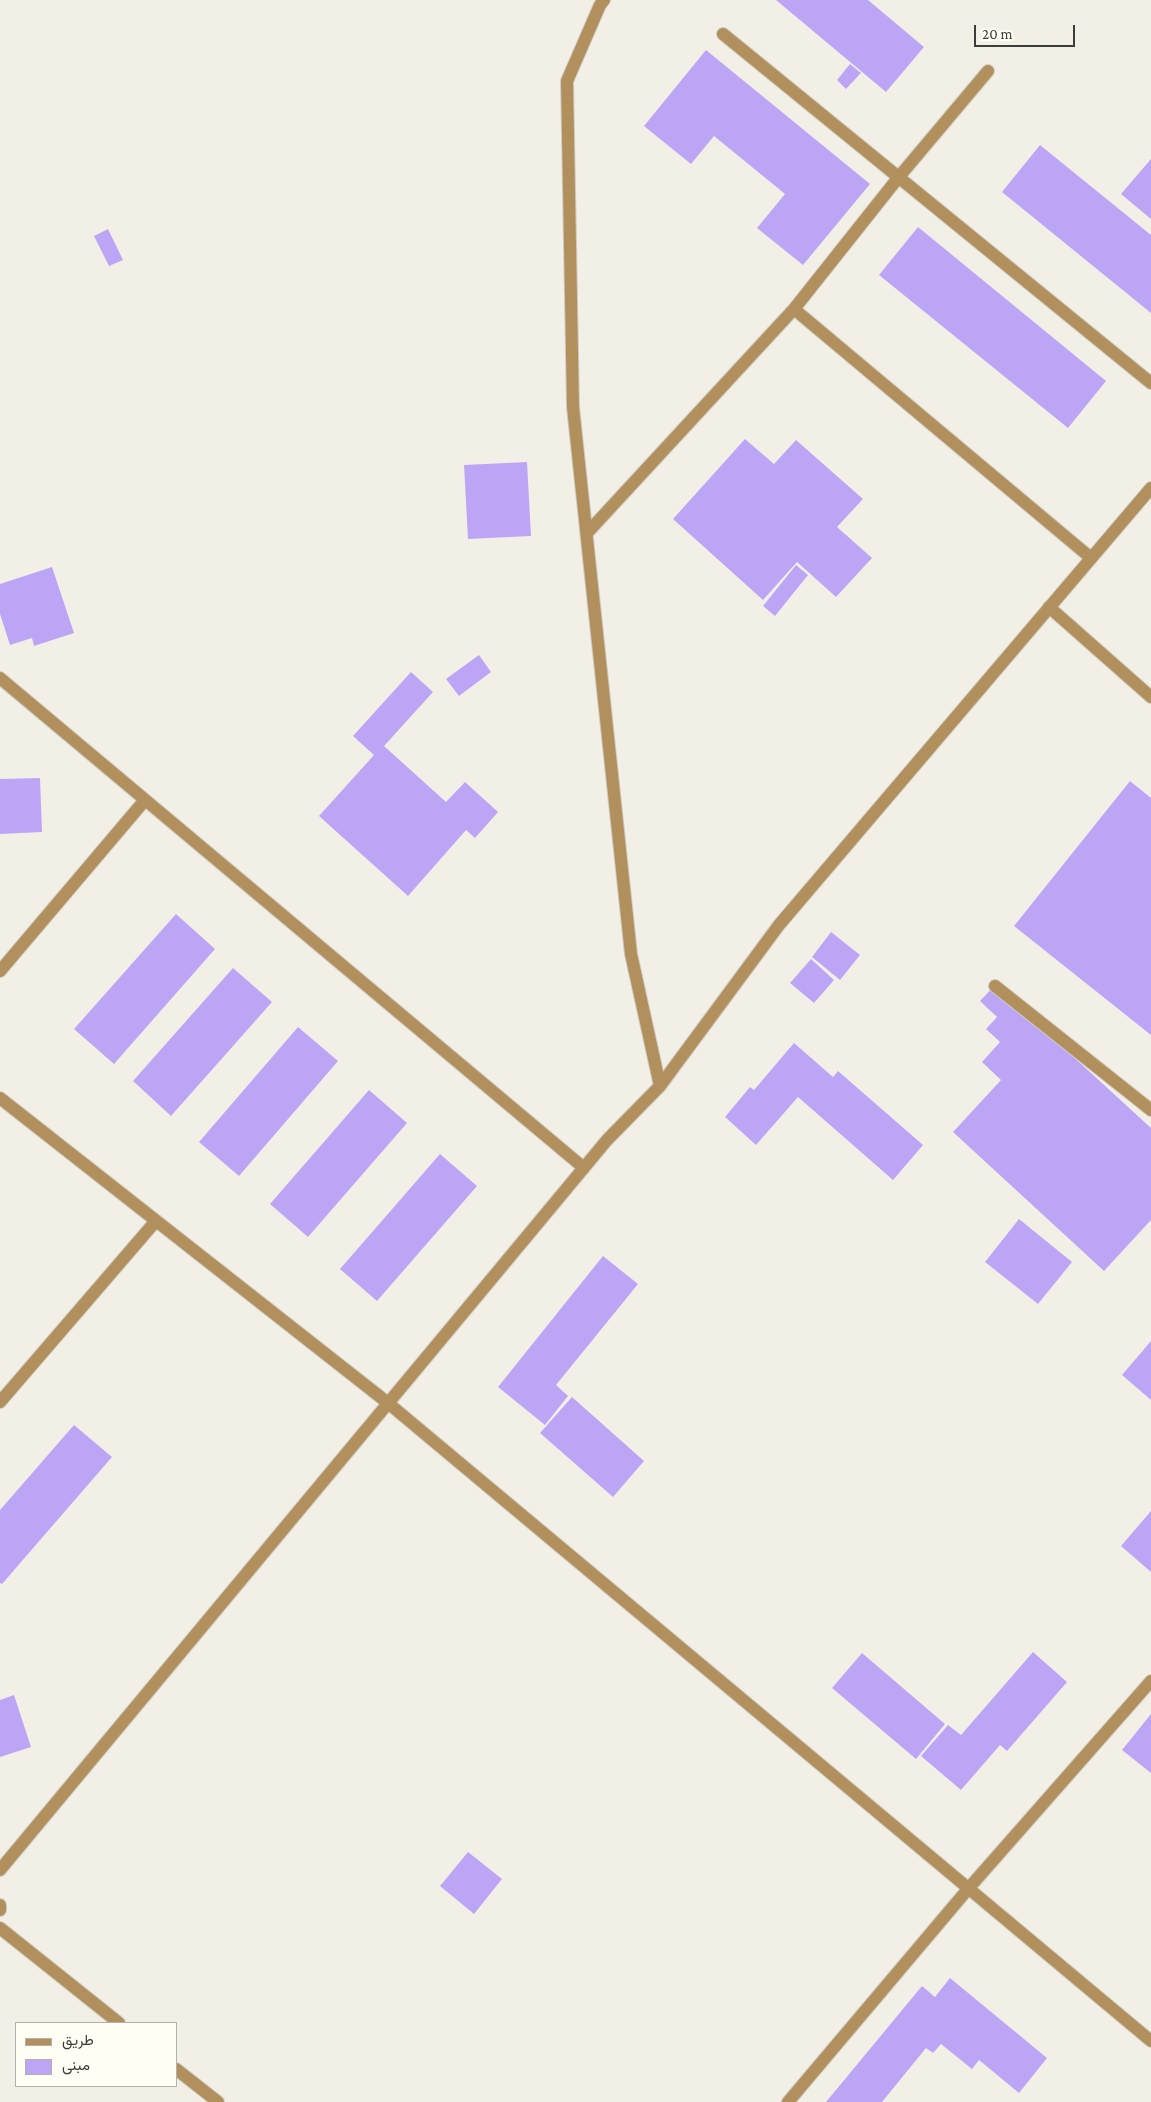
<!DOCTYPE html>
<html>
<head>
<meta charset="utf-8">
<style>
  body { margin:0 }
  #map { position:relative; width:1151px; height:2102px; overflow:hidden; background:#f2f0e6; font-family:"Crimson Pro",Vazirmatn,serif }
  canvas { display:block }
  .legend { position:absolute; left:15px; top:2022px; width:162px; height:65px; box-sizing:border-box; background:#fffef5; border:1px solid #b2b1aa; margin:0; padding:6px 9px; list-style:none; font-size:15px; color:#3e3d39 }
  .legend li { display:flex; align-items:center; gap:10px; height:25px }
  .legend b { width:25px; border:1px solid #b2b1aa }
  .scale { position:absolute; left:974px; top:25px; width:101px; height:22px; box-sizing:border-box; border:2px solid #3e3d39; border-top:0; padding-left:6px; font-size:15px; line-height:18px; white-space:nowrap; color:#3e3d39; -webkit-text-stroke:4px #fffef5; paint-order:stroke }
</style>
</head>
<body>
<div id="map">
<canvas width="1151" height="2102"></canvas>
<ul class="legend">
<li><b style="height:6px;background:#b2905e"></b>طريق</li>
<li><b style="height:14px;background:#bda5f6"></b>مبنى</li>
</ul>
<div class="scale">20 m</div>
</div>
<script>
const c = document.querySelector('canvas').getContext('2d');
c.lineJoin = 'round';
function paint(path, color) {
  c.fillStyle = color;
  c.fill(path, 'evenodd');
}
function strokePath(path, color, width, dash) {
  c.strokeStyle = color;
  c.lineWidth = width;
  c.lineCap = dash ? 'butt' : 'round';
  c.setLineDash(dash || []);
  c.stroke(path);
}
paint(new Path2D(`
  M776,0H868L924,47L886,92Z
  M706,50L870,184L803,265L757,228L785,194L714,136L691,164L644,126Z
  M850,64L861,73L846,89L837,80Z
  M1040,145L1151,235V313L1002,192Z
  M1151,159V219L1121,194Z
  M918,227L1106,381L1068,428L879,275Z
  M108,229L123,260L109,266L94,236Z
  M745,439L774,464L796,440L863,499L837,527L872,558L836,597L797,562L763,600L673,519Z
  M527,462L531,536L468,539L464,465Z
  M796,565L808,575L775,616L763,606Z
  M52,567L74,633L34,646L32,638L10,645L0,614V584Z
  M479,655L491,672L459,696L446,679Z
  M411,672L433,692L384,746L446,802L465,782L498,812L475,838L466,830L408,896L319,816L374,755L353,736Z
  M40,778L42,832L0,834V779Z
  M1130,781L1151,798V1035L1014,926Z
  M176,914L215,949L114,1064L74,1029Z
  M831,932L860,955L840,980L812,957Z
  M811,959L834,980L814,1003L790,983Z
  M233,968L272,1002L171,1116L133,1081Z
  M995,985L1151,1128V1220L1104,1271L953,1132L1001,1080L982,1062L1000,1042L986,1029L997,1017L980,1001Z
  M298,1027L338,1061L239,1176L199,1142Z
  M794,1043L833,1077L838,1071L923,1145L893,1180L798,1097L756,1145L725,1117L750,1087L754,1090Z
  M369,1090L407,1123L308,1237L270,1204Z
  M440,1154L477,1186L377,1301L340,1269Z
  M1019,1219L1072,1262L1038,1304L985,1262Z
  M603,1256L638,1284L556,1385L568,1396L545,1425L498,1387Z
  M1151,1341V1400L1122,1375Z
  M572,1397L644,1461L613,1497L540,1433Z
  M74,1425L112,1457L2,1584L0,1583V1510Z
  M1151,1511V1572L1121,1546Z
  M1033,1652L1067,1682L1007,1751L1000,1745L961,1790L921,1756L948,1725L961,1735Z
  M862,1653L945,1724L916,1759L832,1688Z
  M14,1695L31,1747L0,1757V1700Z
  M1151,1714V1773L1122,1750Z
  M468,1852L502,1879L474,1914L440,1886Z
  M950,1978L1047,2058L1019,2093L979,2060L972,2069L941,2044L933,2053L926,2048L882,2102H826L922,1986L935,1997Z`), '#bda5f6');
const minor = new Path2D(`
  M723,34L1151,383
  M794,309L1091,558
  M588,532L794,309L898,178L988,71
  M1049,607L1151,697
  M0,678L584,1168
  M0,971L145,800
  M995,986L1151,1110
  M660,1086L779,925L1151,488
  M0,1098L388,1403L1151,2041
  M0,1402L155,1222
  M0,1870L607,1140L660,1086L631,954L573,407L567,81L600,5L604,0
  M0,1905V1910
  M0,1928L119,2023
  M176,2069L218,2102
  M788,2102L968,1889L1151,1681`);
strokePath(minor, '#ceccc3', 14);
strokePath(minor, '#b2905e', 12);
</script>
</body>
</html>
